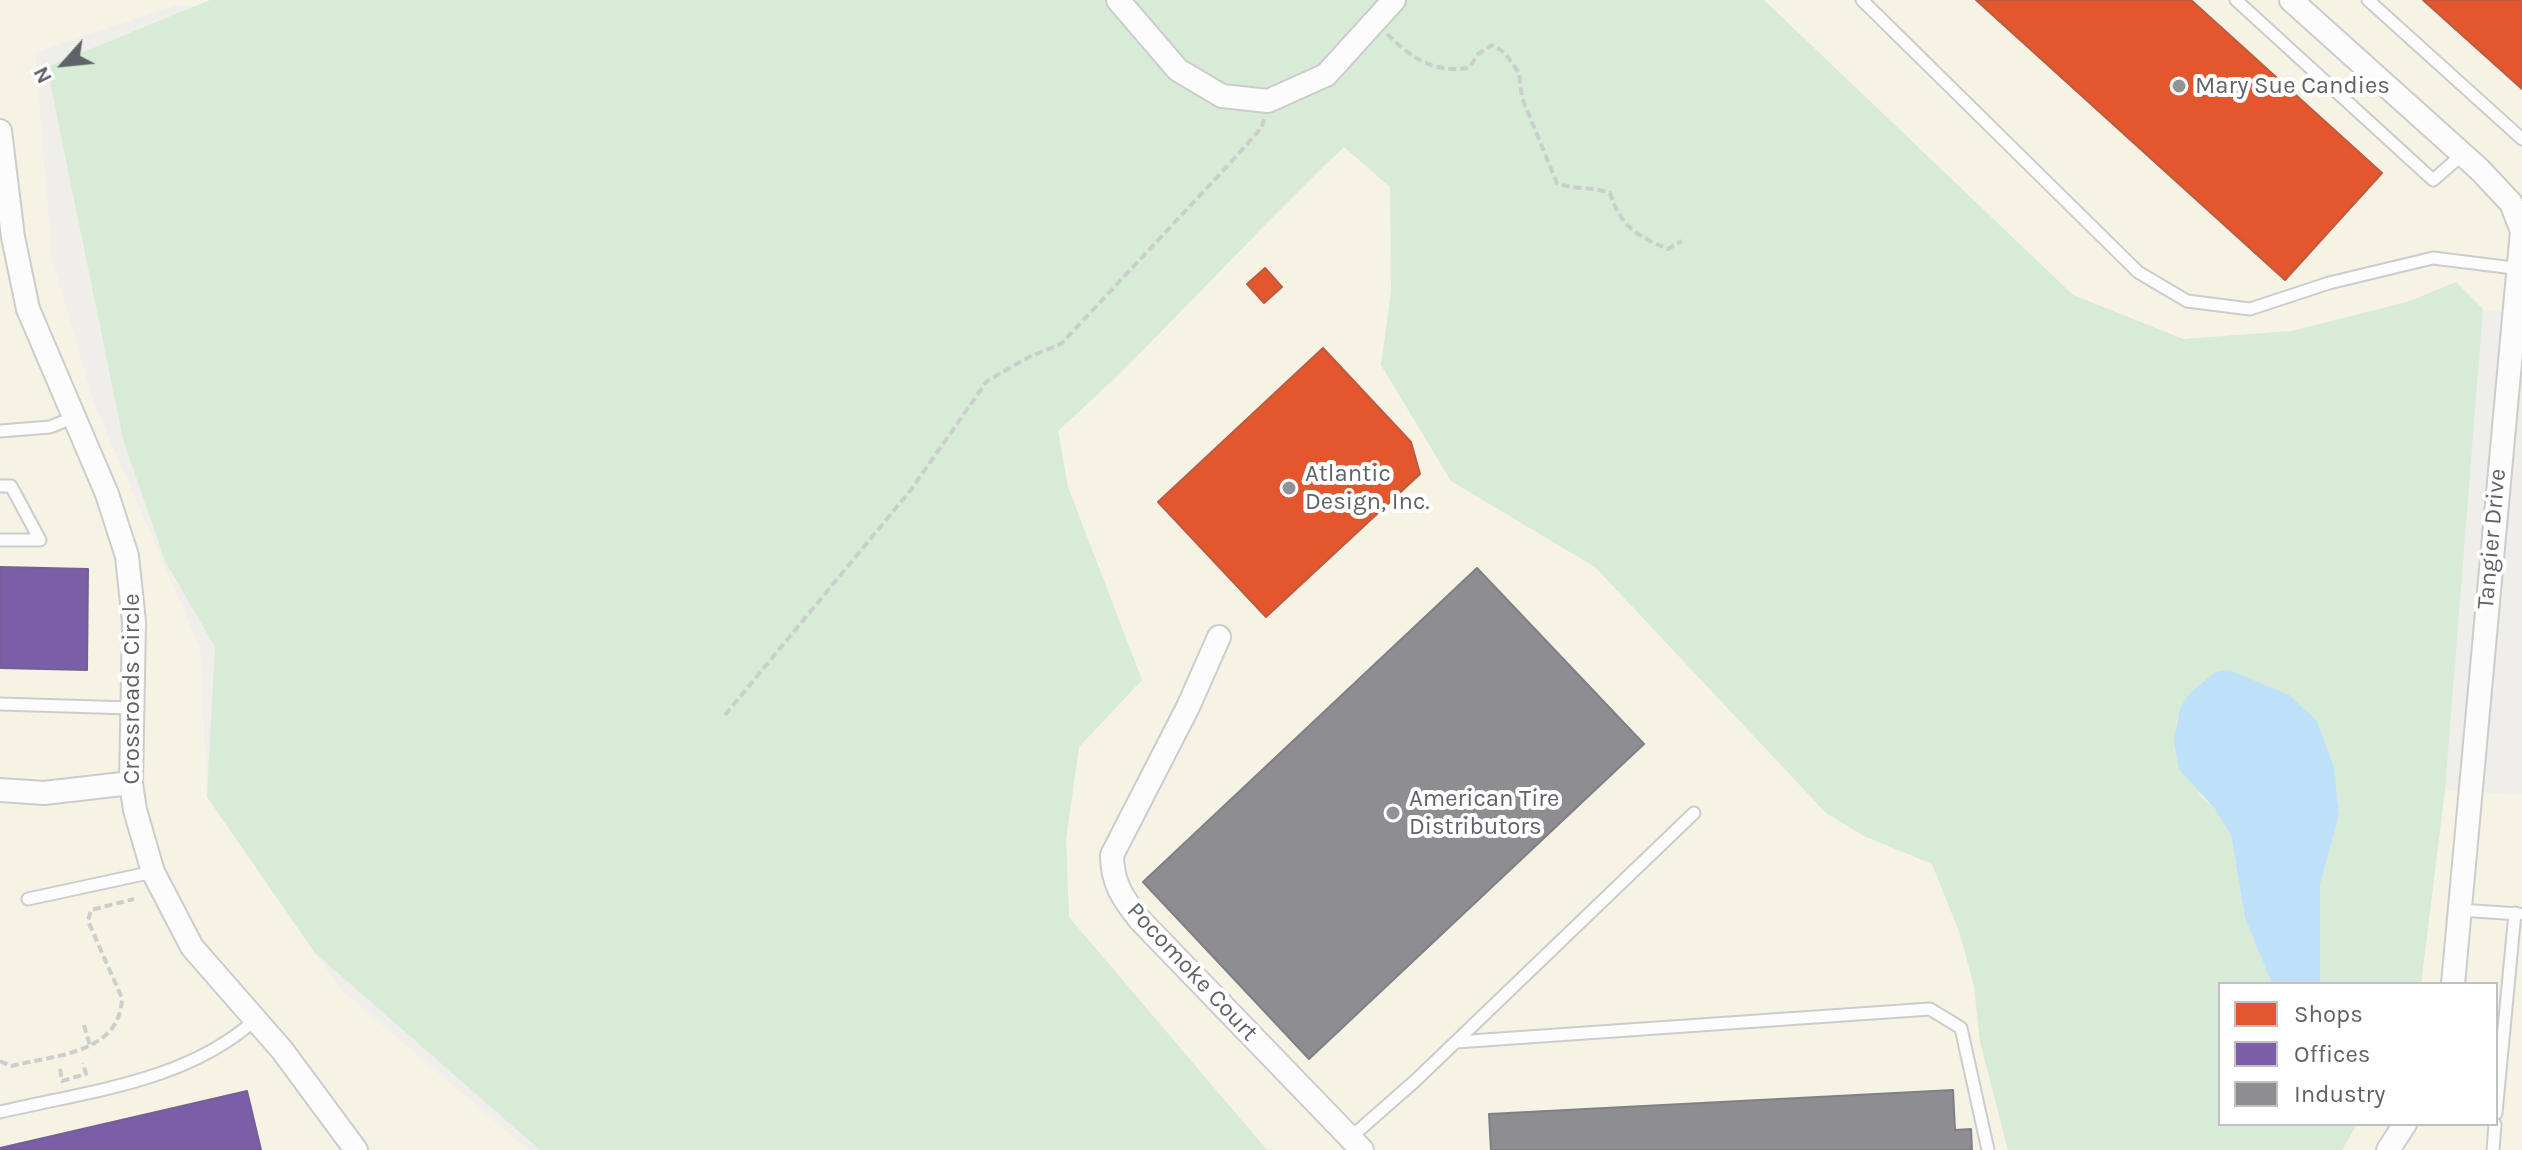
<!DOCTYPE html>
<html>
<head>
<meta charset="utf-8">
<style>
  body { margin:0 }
  #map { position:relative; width:2522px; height:1150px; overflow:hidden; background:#efeeea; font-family:Karla,sans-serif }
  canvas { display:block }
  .legend { position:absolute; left:2218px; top:982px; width:280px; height:144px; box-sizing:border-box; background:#fff; border:2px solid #bfc1c3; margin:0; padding:10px 14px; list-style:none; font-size:24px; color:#5f6368 }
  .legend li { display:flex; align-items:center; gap:16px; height:40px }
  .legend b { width:40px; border:2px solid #bfc1c3 }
  .north { position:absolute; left:24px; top:24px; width:80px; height:80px; -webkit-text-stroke:6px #fff; paint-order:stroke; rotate:243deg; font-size:22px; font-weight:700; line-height:32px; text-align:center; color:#5f6368 }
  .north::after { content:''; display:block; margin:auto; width:28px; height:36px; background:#5f6368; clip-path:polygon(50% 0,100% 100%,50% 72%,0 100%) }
</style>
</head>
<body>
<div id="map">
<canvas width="2522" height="1150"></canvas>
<ul class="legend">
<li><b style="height:22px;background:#e4572e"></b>Shops</li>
<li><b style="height:22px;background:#7b5ea7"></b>Offices</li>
<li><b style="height:22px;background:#8d8d92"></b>Industry</li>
</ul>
<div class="north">N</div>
</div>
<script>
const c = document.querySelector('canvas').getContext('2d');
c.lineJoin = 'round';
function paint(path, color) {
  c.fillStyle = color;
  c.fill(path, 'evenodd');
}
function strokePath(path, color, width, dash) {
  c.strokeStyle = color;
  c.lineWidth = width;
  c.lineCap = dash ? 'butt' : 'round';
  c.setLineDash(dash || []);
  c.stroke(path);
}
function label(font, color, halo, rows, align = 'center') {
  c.font = font + ' Karla,sans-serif';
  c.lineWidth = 8;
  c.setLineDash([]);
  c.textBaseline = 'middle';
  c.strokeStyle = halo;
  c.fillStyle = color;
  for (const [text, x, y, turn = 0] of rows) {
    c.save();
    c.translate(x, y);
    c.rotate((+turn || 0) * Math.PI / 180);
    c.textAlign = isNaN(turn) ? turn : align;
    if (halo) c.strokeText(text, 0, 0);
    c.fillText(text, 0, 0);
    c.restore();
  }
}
paint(new Path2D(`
  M0,0H245L241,8L175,5L35,52L52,259L94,403L200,648L207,797L341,990L528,1150H0Z
  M1764,0H2522V315L2483,309L2456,282L2410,301L2292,331L2183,339L2073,295Z
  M1344,146L1390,187L1391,292L1381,365L1451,481L1595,567L1826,813L1864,836L1932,864L1960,934L1974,986L1980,1042L2008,1150H1267L1069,917L1066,839L1079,747L1142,680L1068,486L1058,431L1120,375L1275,212Z
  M2445,790L2522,795V1150H2342L2357,1124H2496V984H2421Z`), '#f7f3e4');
paint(new Path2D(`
  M210,0H1764L2073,295L2183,339L2292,331L2410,301L2456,282L2483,309L2445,790L2421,984H2320V885L2339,815L2334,767L2317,721L2189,694L2176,722L2200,796L2215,809L2231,835L2245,918L2272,984H2220V1124H2357L2342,1150H2008L1980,1042L1974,986L1960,934L1932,864L1864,836L1826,813L1595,567L1451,481L1381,365L1391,292L1390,187L1344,147C1247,239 1158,341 1058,431L1068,487L1142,680L1079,747L1066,839L1069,917L1267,1150H540L315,953L207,797L215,647L165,561L123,439L47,67Z`), '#d8ebd6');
paint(new Path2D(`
  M2229,670L2289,695L2317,721L2334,767L2339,815L2320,885V984H2272L2245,918L2231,835L2215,809L2179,769L2174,741L2180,708L2189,694L2215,672Z`), '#bfe0f9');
const shops = new Path2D(`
  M1976,0H2191L2382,173L2285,280Z
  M2423,0H2522V89Z
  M1265,268L1282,287L1264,303L1247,284Z
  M1323,348L1411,442L1420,474L1266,617L1158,502Z`);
paint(shops, '#e4572e');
strokePath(shops, '#bc5b3f', 2);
const offices = new Path2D(`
  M0,567L88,569L87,670L0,668Z
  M247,1091L261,1150H0V1148Z`);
paint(offices, '#7b5ea7');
strokePath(offices, '#736094', 2);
const industry = new Path2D(`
  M1477,568L1644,744L1309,1059L1143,882Z
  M1953,1090L1955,1130L1971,1129L1972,1150H1491L1489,1114Z`);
paint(industry, '#8d8d92');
strokePath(industry, '#7f8085', 2);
const lane = new Path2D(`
  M1862,0L2138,272L2187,301L2250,309L2329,283L2433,258L2522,269
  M2236,0L2433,180L2463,154
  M2368,0L2522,139
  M0,431L50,427L72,418
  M0,486H11L40,540H0
  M0,704L131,708
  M28,899L153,872
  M2460,910L2519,914
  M1456,1042L1930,1009L1961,1028L1988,1150
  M0,1112C88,1091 187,1082 256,1019
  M2496,1113L2515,913
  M1350,1138L1415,1081L1694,813
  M2493,1150L2495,1124`);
const street = new Path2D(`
  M1118,0L1178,70L1222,96L1268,101L1326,75L1394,0
  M2291,0L2479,169L2511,203L2522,231L2453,984
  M0,131L13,237L28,309L107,494L127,556L134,622L131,783L135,810L153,872L192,947L282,1050L356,1150
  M1219,637L1188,707L1112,855C1112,883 1123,899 1140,920L1362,1150
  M0,790L44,793L131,783
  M2388,1150L2405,1124`);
strokePath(lane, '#cbcccc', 15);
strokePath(street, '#cbcccc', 26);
strokePath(new Path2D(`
  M1387,34C1413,59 1433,73 1469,68L1478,54L1492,45L1505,53L1519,73L1522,98L1557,183C1573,190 1591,186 1610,193C1621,227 1637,236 1668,249L1682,241
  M725,715L910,491L987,381L1029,357L1061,344L1233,160L1262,127L1264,119
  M84,1025L90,1046
  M0,1061L11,1066C55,1055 120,1054 122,998L88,921L91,910L134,899
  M60,1069L62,1081L86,1074L83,1063`), '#cacfcc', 4, [8, 4]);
strokePath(lane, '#fdfcfc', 11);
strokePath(street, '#fdfcfc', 22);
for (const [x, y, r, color] of [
  [2179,86,8,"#919496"],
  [1289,488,8,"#919496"],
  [1393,813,8,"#919496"]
]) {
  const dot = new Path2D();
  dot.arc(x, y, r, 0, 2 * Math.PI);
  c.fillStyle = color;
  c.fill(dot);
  strokePath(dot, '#fff', 3);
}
label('24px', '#5f6368', '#fff', [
  ["Mary Sue Candies",2195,86],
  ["Atlantic",1305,474],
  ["Design, Inc.",1305,502],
  ["American Tire",1409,799],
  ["Distributors",1409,827]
], 'left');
label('24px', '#5f6368', '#fff', [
  ["Tangier Drive",2492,539,-85],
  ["Crossroads Circle",132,689,-90],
  ["Pocomoke Court",1192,972,47]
]);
</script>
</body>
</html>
